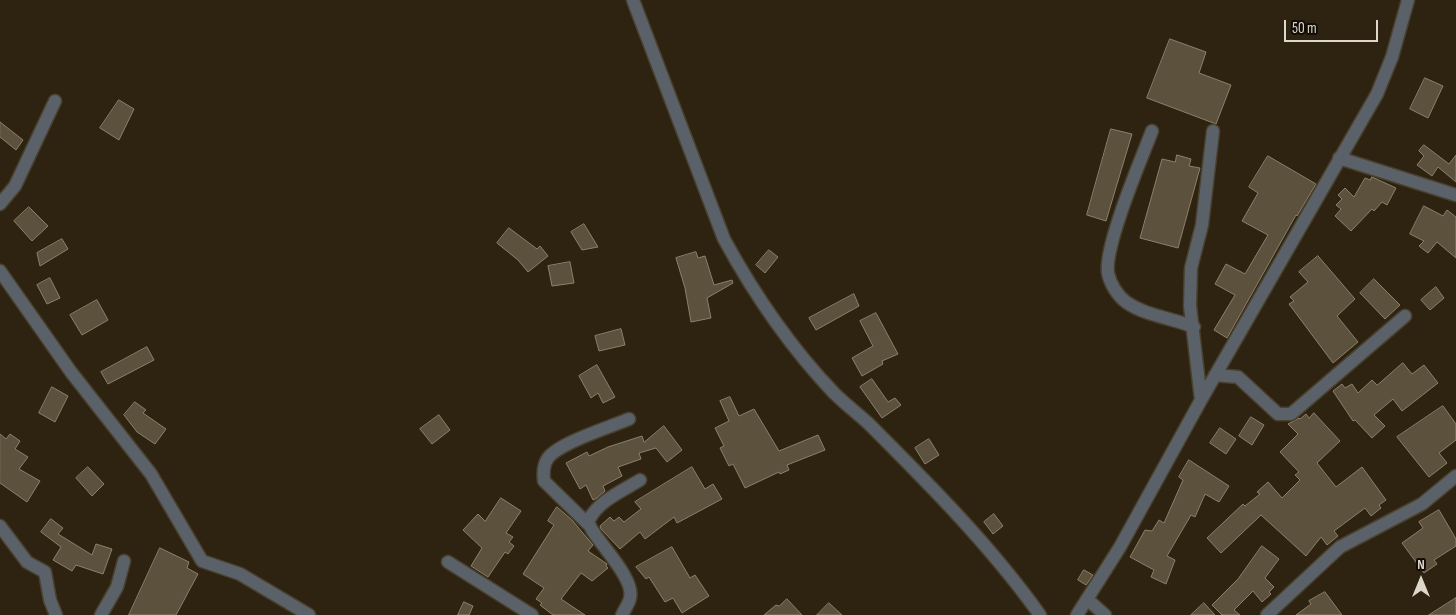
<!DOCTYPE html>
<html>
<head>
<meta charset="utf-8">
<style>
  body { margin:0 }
  #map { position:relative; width:1456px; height:615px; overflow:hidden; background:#2d2310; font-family:"Sofia Sans Condensed",sans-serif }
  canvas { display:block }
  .north { position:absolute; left:1396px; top:555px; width:50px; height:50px; -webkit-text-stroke:4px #110d06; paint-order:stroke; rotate:0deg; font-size:14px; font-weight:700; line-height:20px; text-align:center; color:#ded7cc }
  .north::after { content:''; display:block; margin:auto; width:18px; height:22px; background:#ded7cc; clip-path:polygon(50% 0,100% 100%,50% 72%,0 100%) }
  .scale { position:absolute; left:1284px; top:20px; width:94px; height:22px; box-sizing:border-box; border:2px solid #ded7cc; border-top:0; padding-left:6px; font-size:15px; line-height:18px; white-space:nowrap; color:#ded7cc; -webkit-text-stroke:4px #110d06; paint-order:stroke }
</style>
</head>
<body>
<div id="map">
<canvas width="1456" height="615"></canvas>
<div class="north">N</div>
<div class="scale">50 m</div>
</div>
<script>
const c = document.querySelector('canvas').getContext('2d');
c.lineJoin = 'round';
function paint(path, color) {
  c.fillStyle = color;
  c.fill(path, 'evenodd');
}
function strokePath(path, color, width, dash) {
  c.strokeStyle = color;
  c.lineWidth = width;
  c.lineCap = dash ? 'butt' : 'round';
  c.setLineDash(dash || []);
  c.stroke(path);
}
const building = new Path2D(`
  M1170,39L1206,52L1199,73L1231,85L1216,124L1147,98Z
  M1425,78L1443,86L1428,118L1410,109Z
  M119,100L134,109L119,140L100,128Z
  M0,122L23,140L16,150L0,137Z
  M1111,129L1132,134L1106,221L1087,215Z
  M1424,145L1449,164L1456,155V182L1438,167L1432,176L1417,165L1424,156L1419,151Z
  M1177,155L1191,159L1189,166L1200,168L1178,248L1140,238L1162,159L1175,162Z
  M1268,156L1316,184L1297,216L1296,215L1227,338L1214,330L1235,295L1215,284L1226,264L1245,274L1268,235L1242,221L1258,193L1249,187Z
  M1372,177L1396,188L1387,205L1382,202L1374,211L1372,209L1351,231L1335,216L1341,209L1336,205L1342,199L1338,195L1345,188L1354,197L1365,178L1370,180Z
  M1424,206L1443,216L1447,210L1456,217V258L1437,242L1428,253L1419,246L1424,241L1410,234Z
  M29,207L48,226L32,241L14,221Z
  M584,224L598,247L582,250L571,232Z
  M509,228L537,249L540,246L548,256L528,272L518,260L497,243Z
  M62,239L68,249L40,266L37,253Z
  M769,250L778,257L765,273L756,265Z
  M696,252L698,258L705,256L714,285L732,280L733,283L707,298L711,318L691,322L685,288L676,258Z
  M1318,256L1355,299L1337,316L1358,342L1333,363L1289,304L1294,301L1290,297L1308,282L1299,272Z
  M570,262L574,283L552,286L548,266Z
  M50,278L60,298L47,304L37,285Z
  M1374,279L1400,305L1385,319L1360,293Z
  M1436,287L1444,298L1430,310L1421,300Z
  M854,294L859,306L816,330L809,318Z
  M97,300L108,320L82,335L70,315Z
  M876,313L898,354L882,361L883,364L862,376L852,358L873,346L860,321Z
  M621,329L625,345L599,351L595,336Z
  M147,347L154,360L108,384L101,372Z
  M1403,363L1412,374L1424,365L1438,383L1402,411L1393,399L1374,415L1385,426L1372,438L1355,420L1353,421L1333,391L1342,384L1345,388L1352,384L1358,393L1372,380L1377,385Z
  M597,365L615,397L603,403L598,393L591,398L579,376Z
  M872,379L888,402L895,398L901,405L882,418L860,387Z
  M52,387L68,396L55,422L39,413Z
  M730,397L739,416L754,409L779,451L818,435L825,450L787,465L789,470L780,474L779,472L745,488L733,464L729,466L720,448L724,446L715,428L729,421L720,401Z
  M135,402L146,410L143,413L166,429L155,444L137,432L124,415Z
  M1443,406L1456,424V440L1439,453L1447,463L1429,477L1397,437Z
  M1314,413L1340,441L1317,463L1336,487L1362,467L1386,500L1379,505L1381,508L1371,516L1365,508L1334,531L1338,536L1327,545L1321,537L1306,556L1261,515L1221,553L1207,538L1243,504L1245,506L1260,494L1257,492L1268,482L1282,498L1300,480L1295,475L1299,472L1280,452L1298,434L1288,424L1299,418L1300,419L1306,414L1309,418Z
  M439,415L450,430L432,444L420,429Z
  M1251,417L1264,425L1252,445L1239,436Z
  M664,426L682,450L667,462L656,448L639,453L641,459L618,467L622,476L603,486L605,491L597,498L593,500L586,485L580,489L566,463L587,452L589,456L608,447L642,436L644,442Z
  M1220,428L1236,439L1226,454L1210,443Z
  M0,434L6,439L10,434L20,441L15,449L28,457L19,469L40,481L27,502L0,483Z
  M929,439L939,455L925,464L915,448Z
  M1189,460L1229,486L1219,502L1205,494L1195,517L1191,515L1167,556L1175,560L1166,584L1151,577L1154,570L1130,557L1145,530L1152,531L1159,520L1164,523L1183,480L1179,477Z
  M88,467L104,484L92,496L76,478Z
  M692,467L705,489L713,484L722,499L677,523L674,517L645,539L640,532L620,549L601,529L600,526L610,517L614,521L619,517L624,522L641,509L635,502Z
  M501,498L521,511L506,533L513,537L509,542L514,546L508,554L505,552L488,577L471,566L482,548L463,530L478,514L485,521Z
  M557,507L572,520L593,545L588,551L607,564L606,566L608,568L592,581L581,573L561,599L585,615H553L540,605L542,603L536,599L544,588L523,574L554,525L548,521Z
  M1439,510L1456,539V546L1434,560L1437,564L1424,573L1402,543L1423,528L1419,522Z
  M994,514L1003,526L993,534L984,522Z
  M51,519L63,528L58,534L92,555L96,544L112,549L103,574L76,565L72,571L53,560L61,547L41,532Z
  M1262,546L1279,559L1265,578L1274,587L1269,592L1271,594L1262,602L1253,591L1234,610L1240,615H1222L1212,605L1238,579Z
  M672,547L690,578L695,575L709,596L682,613L673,598L665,602L649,577L646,579L636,567Z
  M160,548L189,562L187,568L198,574L176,615H129Z
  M1084,570L1093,575L1086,585L1078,580Z
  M1325,592L1342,615H1296L1311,604L1309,601Z
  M1456,598V615H1429Z
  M787,599L802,615H764L776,605L779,606Z
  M464,602L473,606L469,615H458Z
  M829,603L842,615H817Z
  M1204,603L1215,615H1191Z`);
paint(building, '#5c513c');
strokePath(building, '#8c806b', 1);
const minor = new Path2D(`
  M633,0L724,239C754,294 791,348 834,393C845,404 857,413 868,423C929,484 990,545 1040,615
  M1152,131C1141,160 1104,246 1108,273C1110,284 1118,296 1126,302C1146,316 1172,318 1194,327
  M1339,158L1456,195
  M0,204L15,186L55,101
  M0,271L71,372L151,474L202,561L240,574L309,615
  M1215,375L1238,377L1278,414H1291L1405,316
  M1201,400L1377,94L1392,57L1408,0
  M588,524L544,481C543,473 543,465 548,458C559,443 610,427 629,419
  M0,526L27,562L45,572L50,600L56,615
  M448,562L532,615
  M1087,599L1105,615
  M101,615L117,587L124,561
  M622,615C624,610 629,604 630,598C636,575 584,530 589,520C598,501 624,490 640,480
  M1077,615L1120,547L1201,400L1190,306L1191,268L1202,225L1213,131
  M1267,615L1340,547L1422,504L1456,476`);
strokePath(minor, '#49402e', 15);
strokePath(minor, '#5a6169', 12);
</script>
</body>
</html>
